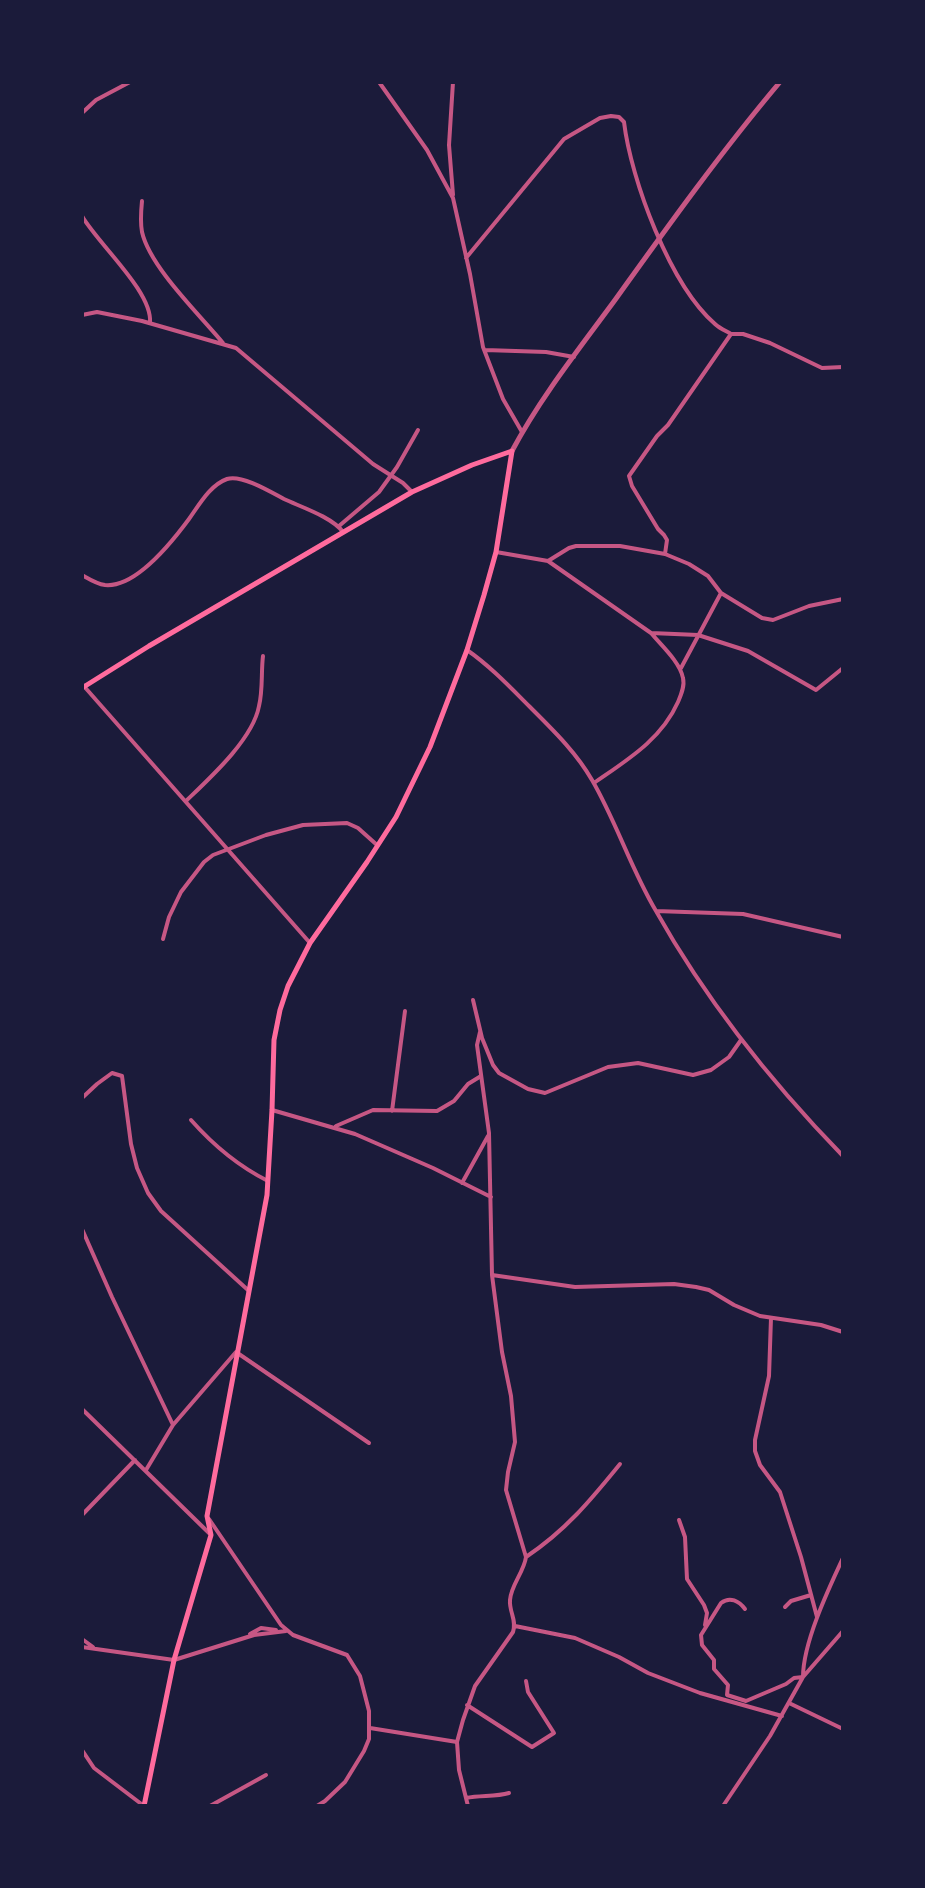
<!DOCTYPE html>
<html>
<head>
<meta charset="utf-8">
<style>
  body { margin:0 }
  #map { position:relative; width:925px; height:1888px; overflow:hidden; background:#1b1b3a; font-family:"Work Sans",sans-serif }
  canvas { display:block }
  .frame { position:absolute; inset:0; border:84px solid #1b1b3a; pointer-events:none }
</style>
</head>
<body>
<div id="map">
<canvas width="925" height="1888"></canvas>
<div class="frame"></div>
</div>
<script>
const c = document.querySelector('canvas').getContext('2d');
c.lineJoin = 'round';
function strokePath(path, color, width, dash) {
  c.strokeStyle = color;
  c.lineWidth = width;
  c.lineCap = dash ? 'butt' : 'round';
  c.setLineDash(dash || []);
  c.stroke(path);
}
strokePath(new Path2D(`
  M379,82L427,150L453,198L470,274L483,347L503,399L522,432
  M82,113L96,100L130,82
  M453,195L449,145L453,82
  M142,201C141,211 140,221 142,232C150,267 199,314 223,343
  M82,216C98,244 153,292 150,323
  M466,258L564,139L600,118L611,116L619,117L624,122C631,180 670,285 715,324C719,328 726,331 731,334
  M82,315L97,312L142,321L236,348L373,464L403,483L412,492
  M485,350L546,352L574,357
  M339,526L379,492L397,467L418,430
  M496,552L548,561L569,548L576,546H620L665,554L689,564L708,576L721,593L762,618L773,620L809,606L843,599
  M665,554L667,540L664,535L658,529L632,486L629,476L657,436L668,425L731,334H743L770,343L822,368L843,367
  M548,561L651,633L698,635L748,651L816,690L843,668
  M82,575C89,579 97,584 105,585C136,588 172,542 189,519C199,505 210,485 227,479C241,474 271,492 284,499C301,507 332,517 343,532
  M467,650C490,666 510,687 530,707C552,729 576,752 592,780C616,821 631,869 656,911C706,1000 772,1083 843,1156
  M681,668L721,593
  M82,684L310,943
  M594,783C627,760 661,740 678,702C681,695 685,686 683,678C680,662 661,645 651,633
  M186,801C210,778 253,739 259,706C263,690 261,672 263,656
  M656,911L743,914L843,937
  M163,939L169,917L181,892L204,862L213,855L266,835L303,825L347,823L358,828L377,845
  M473,1000L482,1038L493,1065L499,1073L528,1089L545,1093L608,1067L638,1063L693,1075L711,1070L729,1057L741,1040
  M82,1098L97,1084L112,1073L122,1076L131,1144L137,1168L148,1193L161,1211L249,1291
  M272,1110L355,1134L433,1168L491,1197
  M392,1111L405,1011
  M191,1120C214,1146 238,1166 268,1181
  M336,1126L373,1110L437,1111L454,1101L468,1084L481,1076
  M462,1183L488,1136
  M82,1229L112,1297L173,1425
  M492,1275L575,1287L674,1284L696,1287L709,1290L734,1305L760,1316L821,1325L843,1332
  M771,1318L769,1376L755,1440V1451L760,1465L780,1492L801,1557L817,1617
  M82,1409L209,1533
  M146,1470L173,1425L236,1352L369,1443
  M82,1515L135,1460
  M209,1519L281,1625L293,1635L347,1655L360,1676L369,1711V1739L364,1751L345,1782L325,1801L317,1806
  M679,1520L685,1537L687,1579L704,1605L707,1613L705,1625
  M526,1557C566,1530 590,1501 620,1464
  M785,1607L791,1601L811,1595
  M745,1609C739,1601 730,1596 721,1603L701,1635L702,1645L714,1660V1669L728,1685L727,1695L746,1701L786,1684L794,1678L803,1677C803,1643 828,1590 843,1558
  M515,1626L575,1638L619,1657L648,1673L700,1693L782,1716
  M250,1634L261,1628L276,1630
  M82,1639L93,1647
  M82,1647L174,1660L254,1635L286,1631
  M789,1703L843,1729
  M467,1705L532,1747L554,1733L528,1692L526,1681
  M370,1728L457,1742
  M82,1750L94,1768L144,1806
  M466,1798C481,1795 495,1797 509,1793
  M210,1806L266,1775
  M468,1806L459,1770L457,1742L463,1720L475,1686L513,1632C517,1620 509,1612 510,1600C511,1585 524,1572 526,1557L506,1490L508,1472L515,1442L511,1396L502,1352L492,1275L489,1133L477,1045L480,1032
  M723,1806L770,1736L803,1677L843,1631`), '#c65784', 4);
strokePath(new Path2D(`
  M512,451C540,398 579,349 615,300C668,226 721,152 780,82`), '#c65784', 5);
strokePath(new Path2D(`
  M82,688L149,646L412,492L472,465L512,451L496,552L484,595L467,650L430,747L396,817L367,862L310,943L288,986L280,1010L274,1040L272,1110L267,1195L207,1516L211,1535L174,1660L144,1806`), '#ff6b9d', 5);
</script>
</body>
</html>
